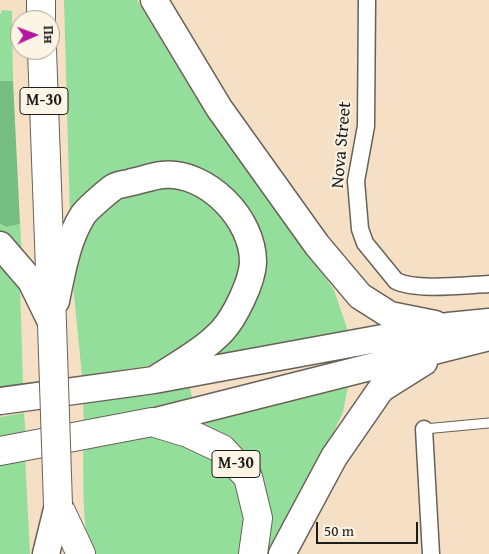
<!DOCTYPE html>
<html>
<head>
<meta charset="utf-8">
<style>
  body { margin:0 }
  #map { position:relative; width:489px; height:554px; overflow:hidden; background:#f5e0c6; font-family:"Gentium Book Plus",serif }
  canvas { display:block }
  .north { position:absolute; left:10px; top:10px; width:50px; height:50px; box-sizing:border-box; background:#fcf5e5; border:1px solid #a29e95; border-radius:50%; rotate:88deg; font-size:14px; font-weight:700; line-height:20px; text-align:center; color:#1c1c1c }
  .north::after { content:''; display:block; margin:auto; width:18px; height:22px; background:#b5179e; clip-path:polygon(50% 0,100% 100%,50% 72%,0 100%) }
  .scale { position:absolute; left:316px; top:522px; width:102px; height:22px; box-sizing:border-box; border:2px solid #1c1c1c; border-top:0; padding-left:6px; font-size:15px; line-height:18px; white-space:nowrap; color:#1c1c1c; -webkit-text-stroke:4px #fcf5e5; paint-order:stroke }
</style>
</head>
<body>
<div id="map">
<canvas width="489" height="554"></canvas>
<div class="north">Пн</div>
<div class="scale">50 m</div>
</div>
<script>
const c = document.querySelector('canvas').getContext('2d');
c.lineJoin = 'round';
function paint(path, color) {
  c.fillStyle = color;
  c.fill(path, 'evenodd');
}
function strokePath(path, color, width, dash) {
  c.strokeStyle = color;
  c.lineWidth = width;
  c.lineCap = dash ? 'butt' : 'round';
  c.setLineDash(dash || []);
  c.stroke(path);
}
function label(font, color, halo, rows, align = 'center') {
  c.font = font + ' "Gentium Book Plus",serif';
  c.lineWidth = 4;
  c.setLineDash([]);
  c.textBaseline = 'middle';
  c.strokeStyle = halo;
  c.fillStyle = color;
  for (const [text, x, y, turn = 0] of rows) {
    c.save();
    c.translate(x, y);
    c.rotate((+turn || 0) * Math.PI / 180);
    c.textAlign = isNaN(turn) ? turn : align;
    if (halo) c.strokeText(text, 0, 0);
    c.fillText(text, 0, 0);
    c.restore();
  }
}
paint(new Path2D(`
  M64,0H137L177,66L334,290L349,334L210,356L257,291L226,189L102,182L88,191L74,216L70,218Z
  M2,10L12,11L13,81H0V15Z
  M152,182L205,193L239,237L242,270L218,324L161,364L82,376L72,274L89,219L106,204Z
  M0,224L7,227L20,224L22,253L0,236Z
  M0,260L20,286L23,384L0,388Z
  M349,381L343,412L331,438L271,554H259L268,516L187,424Z
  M190,388L194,405L84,427L83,402Z
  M24,413L26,439L0,443V417Z
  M141,435L165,437L205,451L235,475L247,510L241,554H92C81,533 84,471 83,446Z
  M25,456L30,554H0V461Z`), '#93de9a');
paint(new Path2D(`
  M0,81H13L20,224L7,227L0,224Z`), '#76bd82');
const lane = new Path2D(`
  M424,429L489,423`);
const street = new Path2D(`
  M367,0L366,126L356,181L360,229L365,243L396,281C417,291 465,285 489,284
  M424,429L431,554`);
const primary = new Path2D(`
  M154,0L219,108L317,245L360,296L390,315L435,324
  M0,245L31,281L52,324
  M56,301C62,272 67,240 83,215C86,210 109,190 114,187C119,184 127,184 132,182C142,180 152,176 162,175C206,170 254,219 253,263C252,282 235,317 222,331C203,351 177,365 154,380
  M0,401L154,380L448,326L489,322
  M152,422L489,337
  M46,554L58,505
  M282,554L334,457L381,389L424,362`);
const highway = new Path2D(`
  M41,0V20
  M42,50L52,324
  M0,451L152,422L188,433L222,449L248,477L258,518L253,554
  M58,505L81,554`);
strokePath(lane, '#686158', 11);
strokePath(street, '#686158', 19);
strokePath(primary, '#686158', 29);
strokePath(highway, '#686158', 30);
strokePath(lane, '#fff', 9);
strokePath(street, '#fff', 16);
strokePath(primary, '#fff', 26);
strokePath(highway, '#fff', 28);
const highwayBridge = new Path2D(`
  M52,324L58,505`);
strokePath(highwayBridge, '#686158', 30, []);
strokePath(highwayBridge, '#fff', 28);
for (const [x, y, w] of [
  [44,101,48],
  [236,464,48]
]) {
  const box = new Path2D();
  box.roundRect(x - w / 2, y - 13.5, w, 27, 4);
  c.fillStyle = '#fcf5e5';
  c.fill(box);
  strokePath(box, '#1c1c1c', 1);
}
label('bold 16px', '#1c1c1c', null, [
  ["М-30",44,101],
  ["М-30",236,464]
]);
label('18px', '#1c1c1c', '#fcf5e5', [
  ["Nova Street",342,145,-85]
]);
</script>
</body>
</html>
